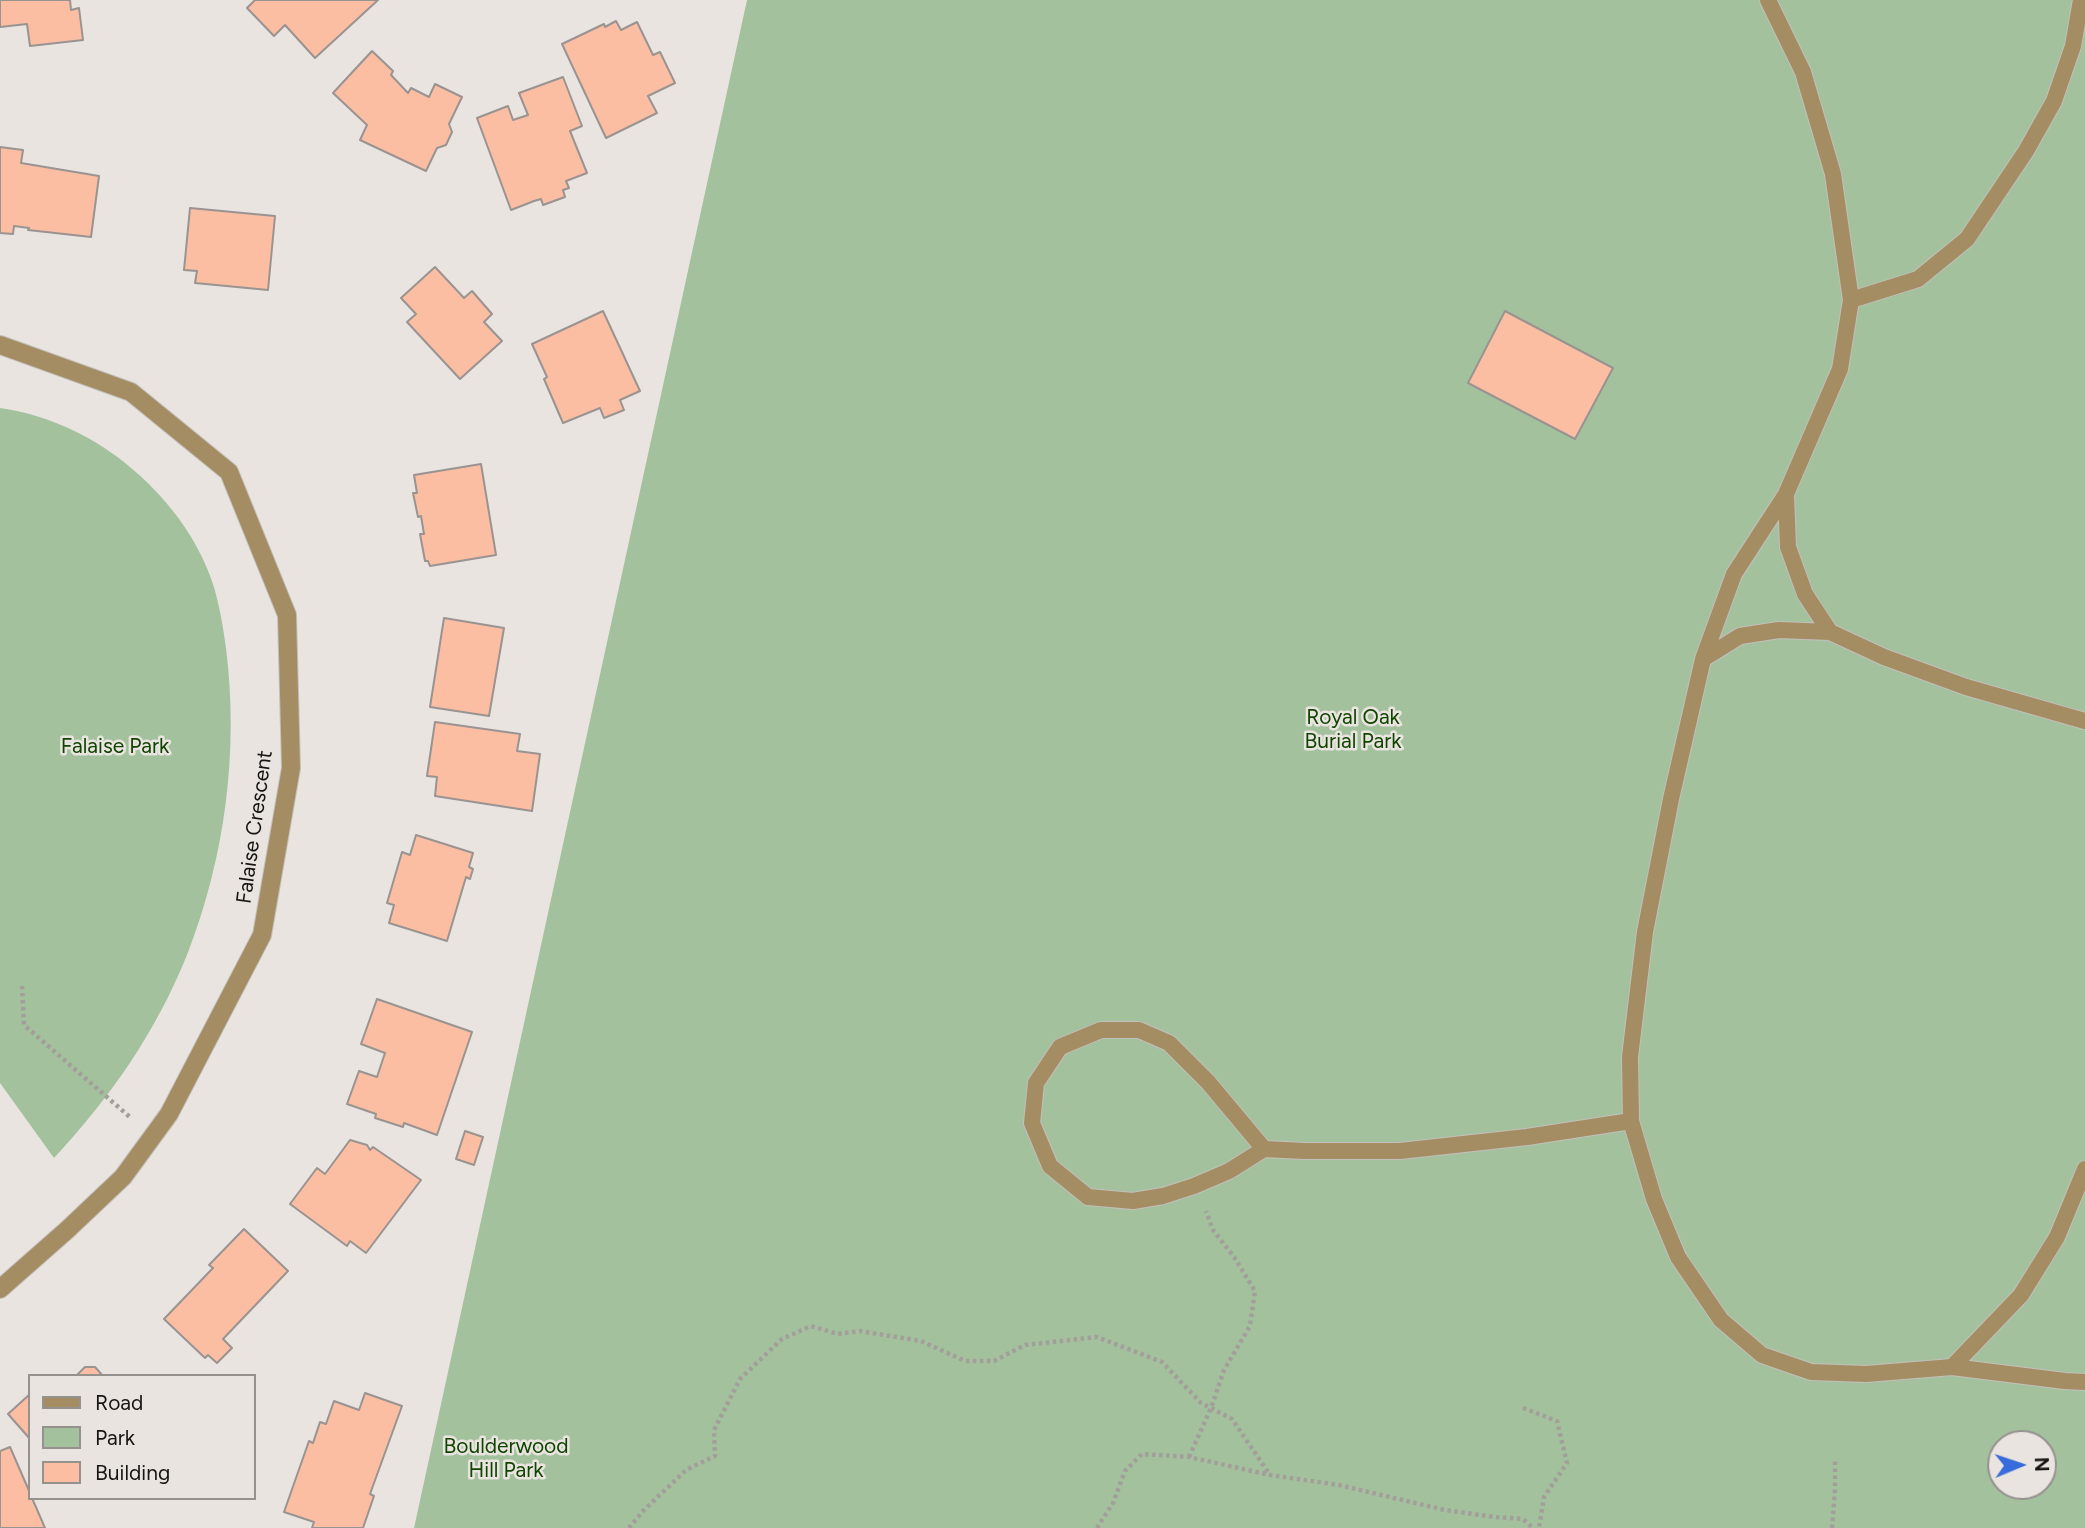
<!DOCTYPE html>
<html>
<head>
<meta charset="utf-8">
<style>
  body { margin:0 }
  #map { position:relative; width:2085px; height:1528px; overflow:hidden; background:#e9e4e0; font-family:Figtree,sans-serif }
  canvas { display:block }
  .legend { position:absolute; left:28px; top:1374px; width:228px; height:126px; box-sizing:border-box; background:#e9e4e0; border:2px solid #95918e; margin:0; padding:9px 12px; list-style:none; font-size:21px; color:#161513 }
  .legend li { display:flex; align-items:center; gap:14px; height:35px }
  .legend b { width:35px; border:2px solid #95918e }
  .north { position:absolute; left:1987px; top:1430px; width:70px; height:70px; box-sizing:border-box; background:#e9e4e0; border:2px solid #95918e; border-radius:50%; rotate:88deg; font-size:19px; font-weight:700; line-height:28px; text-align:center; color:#161513 }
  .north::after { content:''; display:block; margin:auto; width:24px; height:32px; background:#386bdb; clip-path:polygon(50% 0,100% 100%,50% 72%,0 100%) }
</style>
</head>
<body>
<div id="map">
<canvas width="2085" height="1528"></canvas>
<ul class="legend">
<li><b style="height:9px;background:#a48d63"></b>Road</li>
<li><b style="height:19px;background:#a4c19d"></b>Park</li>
<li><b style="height:19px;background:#fcbea2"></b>Building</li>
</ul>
<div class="north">N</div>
</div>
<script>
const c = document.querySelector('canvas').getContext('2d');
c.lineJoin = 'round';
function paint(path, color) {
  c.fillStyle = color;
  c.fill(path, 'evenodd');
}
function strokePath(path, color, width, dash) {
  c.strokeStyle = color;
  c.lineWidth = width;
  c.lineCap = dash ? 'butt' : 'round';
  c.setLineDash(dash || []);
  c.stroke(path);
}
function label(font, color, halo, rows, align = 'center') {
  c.font = font + ' Figtree,sans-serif';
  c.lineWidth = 5;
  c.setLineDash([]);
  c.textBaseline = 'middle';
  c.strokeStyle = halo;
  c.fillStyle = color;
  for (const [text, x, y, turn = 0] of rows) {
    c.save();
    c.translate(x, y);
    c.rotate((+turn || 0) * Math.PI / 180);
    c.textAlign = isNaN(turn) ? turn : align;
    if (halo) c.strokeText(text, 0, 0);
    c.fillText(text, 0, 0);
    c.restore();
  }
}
paint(new Path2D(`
  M747,0H2085V1528H414ZM2001,1444H2043V1486H2001Z
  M0,408C42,414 82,431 116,456C159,488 194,530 212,581C219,602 223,626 226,648C239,752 225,858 187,955C156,1032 110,1098 54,1158L0,1083Z`), '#a4c19d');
const building = new Path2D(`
  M0,0H70L71,10L79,8L83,40L30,46L27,24L0,27Z
  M255,0H378L315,58L285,25L274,36L247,8Z
  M616,21L621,30L637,22L653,55L660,52L675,83L648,96L657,113L606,138L562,44L604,24L605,27Z
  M372,51L393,71L391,75L408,93L411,88L429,97L435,84L462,97L449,124L452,132L446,145L437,148L426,171L360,140L367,125L333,93Z
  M563,77L582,126L570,131L587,173L566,181L569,188L563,190L565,197L543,205L541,199L534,201L511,210L477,118L508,106L513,120L528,115L519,93Z
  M0,147L23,150L21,163L99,176L91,237L28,230L29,228L14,226L13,234L0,233Z
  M190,208L275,216L268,290L195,283L197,271L184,270Z
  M435,267L464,298L472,291L492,314L484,322L502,341L460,379L407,322L416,314L401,298Z
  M603,311L640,391L620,400L624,410L604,418L600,408L563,423L544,379L547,377L532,344Z
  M1505,311L1613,368L1575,439L1468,383Z
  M481,464L496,555L430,566L428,561H425L420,534H424L421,516L418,517L413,493H417L414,475Z
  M444,618L504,628L489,716L430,707Z
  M435,722L520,734L517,751L540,754L532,811L435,796L437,777L427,776Z
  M416,835L473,853L469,867L473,869L470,879L466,877L447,941L389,923L394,905L387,903L402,852L410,855Z
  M377,999L472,1032L437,1135L404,1123L403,1127L375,1118L376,1114L347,1104L359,1071L377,1077L385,1053L361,1044Z
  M465,1131L483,1137L474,1165L456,1159Z
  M350,1140L367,1145L370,1150L373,1147L421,1180L366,1253L350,1241L347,1246L290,1204L317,1168L325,1174Z
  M244,1229L288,1271L223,1339L232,1348L217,1363L208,1355L205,1358L164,1319L213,1268L209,1265Z
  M85,1367H95L103,1376H76Z
  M365,1393L402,1406L370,1494L374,1496L363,1528H312L314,1522L284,1512L309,1441L313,1443L320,1422L326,1424L334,1401L359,1410Z
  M30,1394V1439L8,1414Z
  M10,1447L30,1493V1498H32L45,1528H0V1451Z`);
paint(building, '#fcbea2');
strokePath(building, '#999391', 2);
const lane = new Path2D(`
  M1768,0L1803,72L1833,174L1851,300L1840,369L1786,494L1734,574L1703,659L1671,799L1645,932L1630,1057L1631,1121L1654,1199L1678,1257L1721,1320L1762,1355L1811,1372L1866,1374L1952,1367L2065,1381L2085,1382
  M1851,300L1918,279L1967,239L2026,151L2054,101L2073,46L2081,0
  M1786,494L1788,547L1805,594L1830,632L1884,657L1966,687L2085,721
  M1703,659L1740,636L1779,630L1830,632
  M1264,1149L1208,1082L1169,1043L1139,1030H1101L1060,1047L1036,1083L1032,1123L1050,1166L1088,1197L1133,1201L1163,1196L1194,1186L1229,1171L1264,1149L1304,1151H1400L1527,1137L1631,1121
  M1952,1367L2021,1295L2057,1237L2085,1169`);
const street = new Path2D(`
  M0,345L131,392L229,472L287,615L291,768L262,935L169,1114L123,1177L67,1230L0,1289`);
strokePath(lane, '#c3bfbb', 18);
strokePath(street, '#c3bfbb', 20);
strokePath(new Path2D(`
  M22,986L24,1025L131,1118
  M1523,1408L1557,1421L1567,1463L1544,1497L1539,1528
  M1189,1457L1211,1408L1224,1370L1250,1326L1255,1291L1234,1257L1213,1230L1206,1211
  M629,1528L643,1511L686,1470L715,1456L714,1430L740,1379L782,1339L811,1326L838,1334L860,1331L921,1341L965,1361H994L1025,1345L1097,1337L1162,1362L1201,1403L1232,1419L1270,1475
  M1097,1528L1113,1503L1125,1471L1142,1454L1189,1457L1270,1475L1339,1485L1445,1510L1494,1517L1523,1519L1533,1528
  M1832,1528L1835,1490V1461`), '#a29f9b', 4.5, [3.5, 3.5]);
strokePath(lane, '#a48d63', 16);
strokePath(street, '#a48d63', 18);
label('21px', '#104500', '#e9e4e0', [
  ["Royal Oak",1353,718],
  ["Burial Park",1353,742],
  ["Falaise Park",115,747],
  ["Boulderwood",506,1447],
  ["Hill Park",506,1471]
]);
label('21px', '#161513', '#e9e4e0', [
  ["Falaise Crescent",255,827,-82]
]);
</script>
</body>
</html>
